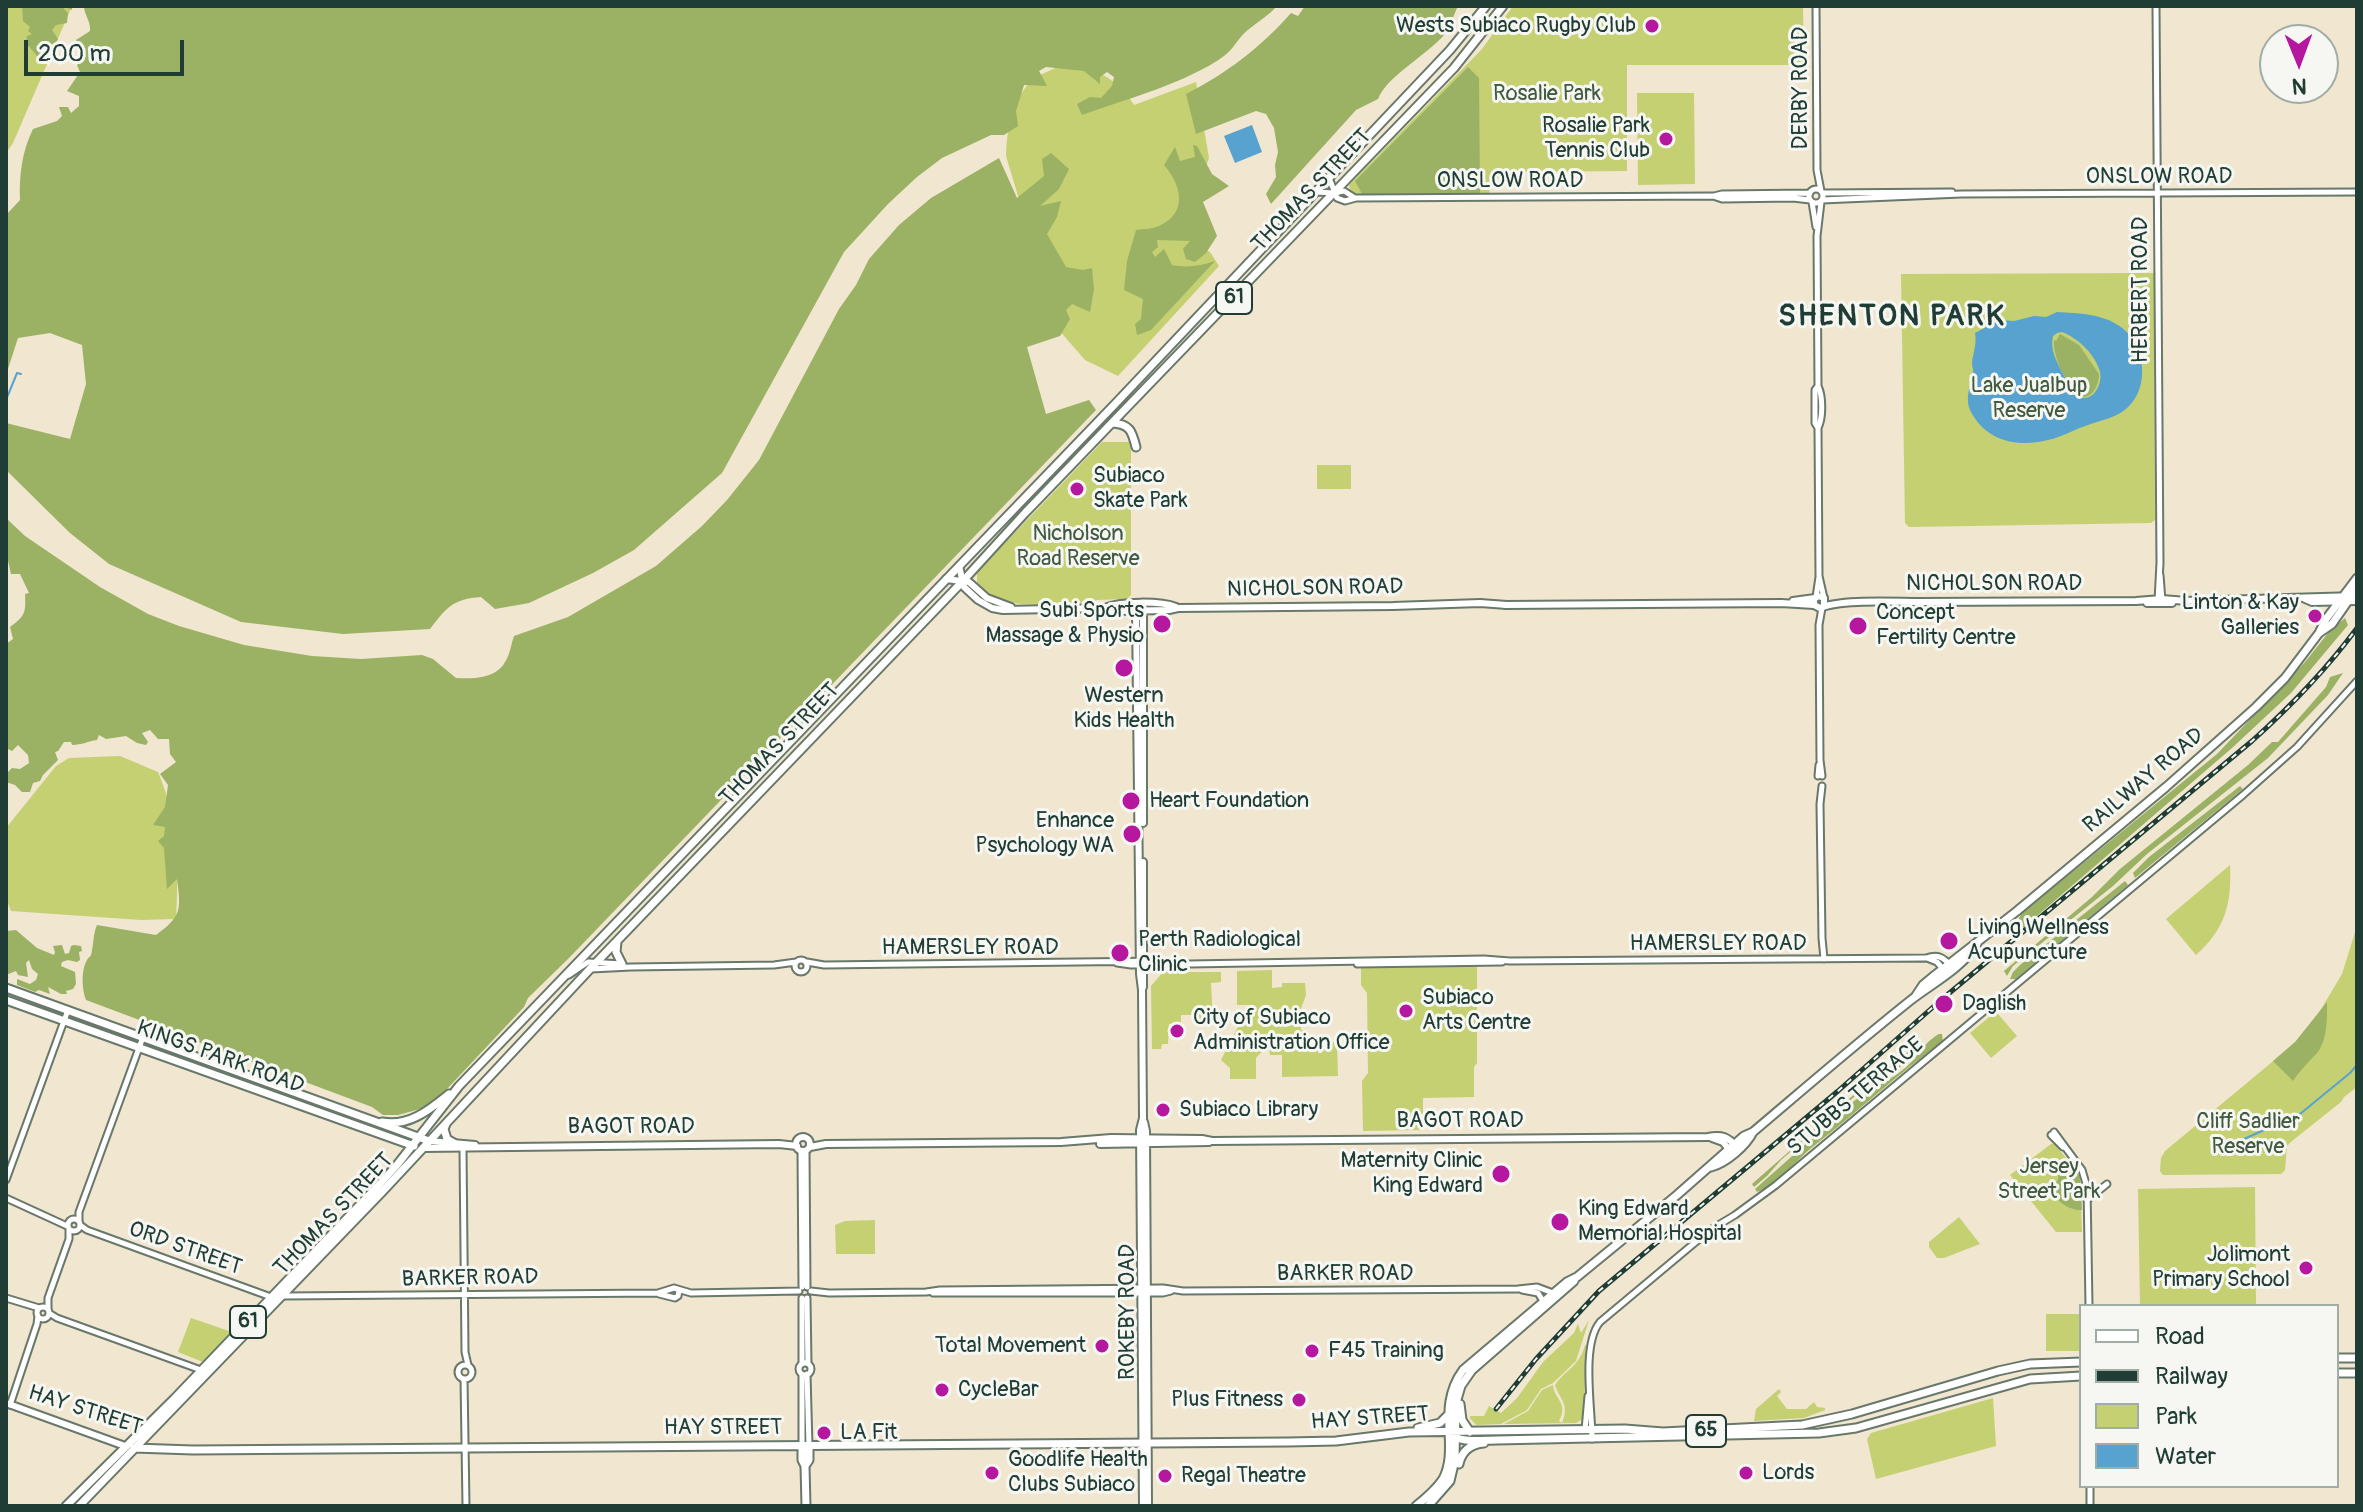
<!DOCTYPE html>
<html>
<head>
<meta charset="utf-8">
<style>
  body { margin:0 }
  #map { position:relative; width:2363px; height:1512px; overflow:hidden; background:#f1e6cf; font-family:Pangolin,sans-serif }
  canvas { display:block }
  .frame { position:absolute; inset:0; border:8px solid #1f3d34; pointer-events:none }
  .legend { position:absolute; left:2079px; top:1304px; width:260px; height:184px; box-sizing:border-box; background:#f6f6f2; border:2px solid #a0aca6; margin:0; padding:10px 14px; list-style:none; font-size:24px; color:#1f3d34 }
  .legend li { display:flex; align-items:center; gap:16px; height:40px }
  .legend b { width:40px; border:2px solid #a0aca6 }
  .north { position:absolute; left:2259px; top:24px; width:80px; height:80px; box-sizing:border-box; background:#f6f6f2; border:2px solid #a0aca6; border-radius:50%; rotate:179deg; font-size:22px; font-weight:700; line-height:32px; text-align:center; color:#1f3d34 }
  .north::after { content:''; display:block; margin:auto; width:28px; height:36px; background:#b5179e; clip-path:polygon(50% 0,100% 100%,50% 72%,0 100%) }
  .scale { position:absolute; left:24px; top:40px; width:160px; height:36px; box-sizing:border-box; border:4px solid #1f3d34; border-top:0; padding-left:10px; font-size:24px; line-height:28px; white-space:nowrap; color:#1f3d34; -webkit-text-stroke:6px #f6f6f2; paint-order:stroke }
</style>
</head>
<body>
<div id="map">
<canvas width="2363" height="1512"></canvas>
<div class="frame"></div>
<ul class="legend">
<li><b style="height:10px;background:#fff"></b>Road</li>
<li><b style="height:10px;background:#1f3d34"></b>Railway</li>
<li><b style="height:22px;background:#c4d072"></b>Park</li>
<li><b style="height:22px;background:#57a2cf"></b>Water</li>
</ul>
<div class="north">N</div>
<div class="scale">200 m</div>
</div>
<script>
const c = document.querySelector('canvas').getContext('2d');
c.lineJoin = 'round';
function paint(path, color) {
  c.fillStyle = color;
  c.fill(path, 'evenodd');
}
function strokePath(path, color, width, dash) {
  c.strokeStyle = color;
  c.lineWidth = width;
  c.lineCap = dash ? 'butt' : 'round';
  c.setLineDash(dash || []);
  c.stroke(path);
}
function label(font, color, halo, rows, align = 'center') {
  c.font = font + ' Pangolin,sans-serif';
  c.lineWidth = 6;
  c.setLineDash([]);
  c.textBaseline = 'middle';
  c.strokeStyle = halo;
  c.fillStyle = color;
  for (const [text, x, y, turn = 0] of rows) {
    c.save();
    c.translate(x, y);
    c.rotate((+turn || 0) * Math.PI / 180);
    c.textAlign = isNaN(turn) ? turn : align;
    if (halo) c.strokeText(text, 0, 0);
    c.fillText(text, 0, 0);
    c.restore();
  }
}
paint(new Path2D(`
  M6,6H72L13,143L6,153Z
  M1513,6H1803L1804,65H1627V171L1511,172L1499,177L1491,184L1489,193L1356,194L1350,192L1349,185L1482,49Z
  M1057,67C1094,68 1113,73 1134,105L1196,82L1209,158L1193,202L1199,246L1210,252L1219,266L1118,376L1085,360L1058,329L1006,156C1007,129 1012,97 1034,79C1040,74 1050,71 1057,67Z
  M1637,93H1694L1695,184L1638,185Z
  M2154,273L2155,520L2151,523L1909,527L1905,523L1901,274Z
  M1102,442H1131V595L1127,599L1096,600V602C1055,602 1009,615 977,585V572Z
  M1317,465H1351V489H1317Z
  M120,756L158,772C178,818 179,870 176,919L141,920L11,911L6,898V828L56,766L69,758Z
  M2230,865C2232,904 2225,929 2196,955L2166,919Z
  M2357,926V1087L2344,1097L2341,1102L2292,1141L2287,1146L2285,1170L2281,1174L2163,1175L2160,1171L2161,1158L2165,1151L2295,1043L2314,1021L2342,974Z
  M1477,966V1063L1474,1067V1097L1423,1098V1130L1363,1131L1362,1081L1368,1073L1367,993L1361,985V968Z
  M1272,970V988L1282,987V983H1305L1306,995L1300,1011L1304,1012L1305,1024H1301V1030L1308,1031V1044H1289V1046H1318V1053H1322V1043L1337,1042L1338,1076L1282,1077V1055H1270L1269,1044L1256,1058V1079H1230V1068L1221,1060L1249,1005H1237V971Z
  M1163,972H1221V982L1211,983L1213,1023H1198V1015H1181V1023L1169,1024L1168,1044H1162L1161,1049H1152L1151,986Z
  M1994,1013L1998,1014L2017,1036L1991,1058L1970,1033Z
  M2051,1144H2055L2080,1176L2082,1232H2056L2010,1175Z
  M2255,1187L2256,1306H2140L2138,1189Z
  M1959,1217L1980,1244L1944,1258H1937L1929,1247V1242Z
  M875,1220V1254H836L835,1225L845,1221Z
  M2046,1314H2081V1351H2046Z
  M191,1318L232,1332L203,1362L178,1352Z
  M1589,1320L1576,1361L1553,1383L1541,1389L1527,1410L1501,1424L1476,1425L1470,1418V1416H1484L1489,1406L1501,1413L1517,1398L1543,1362L1574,1333L1578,1324L1581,1333Z
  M1585,1345H1586L1584,1418L1576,1423L1504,1424L1528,1411L1542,1390L1553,1385C1554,1399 1569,1403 1559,1421L1562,1423C1570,1404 1560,1400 1555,1385C1566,1369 1579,1367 1585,1345Z
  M1779,1389L1781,1392L1777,1396L1787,1409H1806L1814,1402L1817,1407L1825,1408V1410L1804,1418L1754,1421L1756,1409Z
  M1993,1398L1996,1446L1876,1479L1867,1439L1871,1433Z`), '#c4d072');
paint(new Path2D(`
  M22,6H72V10L65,7L64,9L68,13L67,23L56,25L52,30L58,39L48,56L38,57L26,43L27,36L32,34L28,31L30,27L23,21Z
  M84,6H1277C1268,16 1259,21 1249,29C1238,37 1235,48 1224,56C1187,83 1126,99 1082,115L1077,104L1090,97L1101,98L1112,86L1114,77L1107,72L1100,77V84L1084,71L1046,67L1039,71L1047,86L1024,85L1016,111L1018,126L1004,135H991L942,158L917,177L888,204L844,252L722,473L634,550L593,573L529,603L495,609L481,597C453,599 447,607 430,629L343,634L241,622L109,564L70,533L6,470V423L70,439L86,384L82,345L50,333L18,338L6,375V215L20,200C19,176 22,151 33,129L57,121L62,116L59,107H68L71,113L79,106V96L67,91L80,72L77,65C81,56 81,48 76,40L90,31C91,21 84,15 84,6Z
  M1305,6H1458C1453,16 1451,26 1444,35C1427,55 1387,76 1378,99L1356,110L1271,204L1266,194L1276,177L1275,165L1278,152L1274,128L1266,114L1256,111L1196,134L1186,94C1227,73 1260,48 1291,13L1298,16Z
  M1468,67L1479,78L1480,193L1362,194L1355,181Z
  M1193,145L1197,146L1212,174L1229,186L1203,202L1217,236L1206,253L1195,262L1186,259L1183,249L1190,241L1157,240L1158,247L1152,252L1155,257L1164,249L1172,265C1188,268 1200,266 1215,261L1151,330L1137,335L1135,324L1141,319L1143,299L1124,290L1127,261L1136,230C1144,229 1154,229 1161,225C1189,211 1180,183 1164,165L1175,147L1180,161L1195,157Z
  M1051,153L1069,169L1059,189L1040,206L1061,201L1057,217L1047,234L1066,267L1083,270L1092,268L1094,289L1090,312L1072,304L1066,310L1070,319L1060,336L1027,347L1046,414L1089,400L1096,410L569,958L528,998L524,1007L431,1106L398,1115H383L372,1107L86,1000C82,990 81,972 86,962C90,954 91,959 92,950C94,940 93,935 97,925L156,935C182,916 181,910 177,879L167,889L164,848L158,841L164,836L165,827L153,825L165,807L168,785L160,774L176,762L170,754L169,739H158L150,730L142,733L148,742L146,745L137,743L126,736L106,739L99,735L97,740C88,741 82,745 72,745L71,742H64L58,751L55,752L58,760L43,775L40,781L33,783L30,792H22L15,785L6,782V774L12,768L20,769L29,763L28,755L18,745L12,751L6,748V644L13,639L10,627C25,616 26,613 25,594L29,593L20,574H11L6,552V518L25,536L100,587L148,614L179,626L244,645L312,656L361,659L422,655L433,659L456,678C472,679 496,679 505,662C510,655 511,644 514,636L568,617L656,566L702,526L727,500L759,460L839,309L856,285L869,259L899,225L931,198L999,158L1017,198L1044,176L1042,159Z
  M2060,334L2079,345L2099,374C2099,388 2087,408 2073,389C2063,376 2053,356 2054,340L2056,341Z
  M2345,618L2348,625L2291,693L2232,748L2023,928L2018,920L2022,913L2217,754L2305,662L2328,633Z
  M2343,673L2328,695L2268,758L2147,854L2113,886L2013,966L2007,976L2004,971L2092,897L2120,869L2248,765L2272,742H2278L2326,687L2330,677Z
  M2240,786L2243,789L2135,878L2133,873L2149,857Z
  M2125,881L2128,885L2016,979H2010L2013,972L2020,965Z
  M16,930L37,948L54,955L55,952L53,946L62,945L65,954L69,953L71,946L74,945L81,946L82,951L79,952L80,960L77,962L68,960L62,962L61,966L75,972L76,984L73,989L66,991L67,994H61L48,987L50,994L39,990L35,992L17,985V979L30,984L36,980L38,974L32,969L29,960L26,963L28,977L18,975L16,971L6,975L9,978H6V931Z
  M2327,1002C2327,1018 2328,1040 2317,1053C2308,1063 2300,1070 2293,1081L2273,1061L2295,1042Z
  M1939,1034H1942L1943,1042C1898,1073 1858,1112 1815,1145C1799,1157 1775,1187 1757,1192L1755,1189L1870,1087C1887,1082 1903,1072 1915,1058C1923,1048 1928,1040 1939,1034Z
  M1922,1041L1910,1059L1886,1078L1868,1085L1781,1160L1767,1176L1754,1187L1752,1184L1866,1084Z
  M2071,1163C2084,1178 2081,1193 2082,1210C2070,1211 2053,1201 2054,1188C2055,1181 2060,1183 2058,1170Z`), '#9bb264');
paint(new Path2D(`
  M1252,125L1262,152L1235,163L1224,136Z
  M2057,312C2078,313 2103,314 2121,327C2146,345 2150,388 2127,408C2116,418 2101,420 2088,425C2075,429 2062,437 2048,440C2017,448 1985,441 1970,410C1965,399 1970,386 1973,375C1974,370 1972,367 1972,363C1973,353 1977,344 1975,333L1999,320L2014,321L2034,316L2046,317ZM2062,332C2078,338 2096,355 2100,372C2103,387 2090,406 2075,394C2069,389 2066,379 2062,372C2056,360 2050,350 2053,336L2057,333Z`), '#57a2cf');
strokePath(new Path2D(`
  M6,400L17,373L21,374
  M2244,1139L2300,1114L2350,1073L2357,1065`), '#57a2cf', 2);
const tertiary = new Path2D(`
  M1816,6L1817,170L1821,191
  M2156,6L2160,563L2158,601
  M1329,178L1337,198L1345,201L1356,198L1713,196L1722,199L1793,198L1810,200
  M1809 196a7 7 0 1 1 14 0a7 7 0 1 1-14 0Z
  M1316,192L1334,193L1344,191L1355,198
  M1823,193L1952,192
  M1714,196L1722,194L1810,193
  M1822,200L1961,194L2357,192
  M1812,202L1816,227
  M1818,386C1823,396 1823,418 1818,428L1819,576L1824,598
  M1818,428L1815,423V390L1818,386L1817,236L1821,202
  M2160,575L2162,601
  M1816,597L1819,577
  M1822,608L1819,625L1820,760L1822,776
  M1818,776L1819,765
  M1822,786L1820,804L1822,938L1824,959
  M1927,958L1937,962L1944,970
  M795 966a6 6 0 1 1 12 0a6 6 0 1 1-12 0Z
  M807,962L824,965L1162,961L1167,963
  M1117,963L1131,965L1484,959L1510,961L1926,958C1938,954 1943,957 1951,966
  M1357,964L1502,962
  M591,969L631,967L774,965L796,962
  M569,975L588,962L622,964
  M2054,1132L2082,1170L2087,1187L2089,1306
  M2051,1135L2063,1147
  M463,1149L465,1352L468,1365
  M801,1151L802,1287
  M806,1151L807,1287
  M6,1180L68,1010
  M6,1198L67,1226
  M2087,1200L2107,1184
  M68 1225a6 6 0 1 1 12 0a6 6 0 1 1-12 0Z
  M79,1221V1212L143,1037
  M80,1225L87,1230L271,1297
  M1522,1290L1538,1293L1543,1301
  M811,1291L829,1293L926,1292L940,1290L1163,1288L1183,1291L1518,1289L1537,1287L1553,1293
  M933,1293H1163L1171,1291
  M659,1294L675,1298L678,1296L679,1291
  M283,1296L658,1293L674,1288L691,1293L799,1291
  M6,1298L39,1308
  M802,1298V1364
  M807,1298L808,1364
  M37 1313a6 6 0 1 1 12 0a6 6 0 1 1-12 0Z
  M48,1309V1298L69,1239V1229
  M49,1313L57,1318L201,1370
  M799 1369a6 6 0 1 1 12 0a6 6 0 1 1-12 0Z
  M458 1372a7 7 0 1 1 14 0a7 7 0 1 1-14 0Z
  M807,1374L809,1446
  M464,1379L466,1506
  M10,1405L37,1324L38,1316
  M1585,1430L1588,1396
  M1592,1439C1592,1408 1581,1345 1600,1322L1710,1230L1735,1215L1776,1185L2243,795L2297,747L2357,681
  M802,1446V1374
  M2090,1486V1506`);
const secondary = new Path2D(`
  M959,566L964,587L978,600L992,608L1003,610L1105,608L1113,611L1169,610L1178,608L1393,606L1480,603L1507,605
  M946,579L969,582L987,598L1011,607
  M2305,599L2312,602L2357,601
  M1793,601L1815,598
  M2183,601L2357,596
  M2147,603H2172
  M1504,605L1781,603L1814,605
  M1824,606V598L1818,596L1814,599V605L1820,608C1840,599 1894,602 1919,602C1991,602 2064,601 2136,601L2162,599L2187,601
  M1105,608C1120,601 1161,601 1176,607
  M1143,610V823
  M1136,611L1140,974L1142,990L1143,1118L1140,1130L1143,1506
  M1143,987V862
  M1144,1122L1146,1131L1148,1506
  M796 1144a7 7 0 1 1 14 0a7 7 0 1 1-14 0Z
  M1712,1138L1723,1142L1731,1152
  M429,1141L475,1145
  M1100,1144L1209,1142
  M810,1147L826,1144L1061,1142L1111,1138L1202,1139L1212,1141L1708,1137C1722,1134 1728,1137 1737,1147
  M423,1148L779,1144L797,1146
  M6,1403L125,1446`);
const primary = new Path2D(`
  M1112,423C1130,424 1132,431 1136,447
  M2320,631L2326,619L2357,578
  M617,942L616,952L622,964
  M6,988L429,1141
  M1915,997L1923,985L1935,975L2017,911L2166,787L2256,707L2285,678L2319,633L2332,624L2357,588
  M6,1000L414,1146
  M382,1122C409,1127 429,1110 449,1094
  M446,1124L444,1129L447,1139L454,1143
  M1711,1167C1726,1163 1746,1146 1753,1132C1805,1088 1857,1043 1911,1000C1933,983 1962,968 1977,944
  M2337,1358H2357
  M2337,1373H2357
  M1460,1404L1462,1420L1470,1432
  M1418,1428L1440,1423L1448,1415
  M1448,1432C1459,1444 1481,1440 1497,1440L1819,1433L1856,1428L2030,1379L2081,1376
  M802,1446V1460L805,1466L806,1506
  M134,1448L193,1450L1288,1442L1336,1441L1409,1432L1625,1429L1663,1432L1802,1425L1852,1414L1998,1371L2030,1364L2081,1362
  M1459,1464C1462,1450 1471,1444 1484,1443
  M805,1466L809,1460V1446
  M66,1506L174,1399L377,1187L397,1165L459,1086L1116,403L1450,50L1486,6
  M79,1506L382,1192L590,969L962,582L1025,513L1454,68L1503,6
  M1416,1506C1426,1498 1436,1490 1443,1479C1460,1447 1435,1408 1463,1370L1567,1282L1577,1277L1677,1195L1744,1136L1753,1132
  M1428,1506L1450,1481L1455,1460L1456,1403L1461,1386L1472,1370L1574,1281`);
strokePath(tertiary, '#68786a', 9);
strokePath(secondary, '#68786a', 10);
strokePath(primary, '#68786a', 11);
strokePath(tertiary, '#fff', 5);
strokePath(secondary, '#fff', 6);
strokePath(primary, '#fff', 7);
const rail = new Path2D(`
  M1496,1409L1536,1359L1599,1291L1838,1091L1941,1000L2252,741C2291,706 2326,670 2357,628`);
strokePath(rail, '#1f3d34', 5);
strokePath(rail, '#f6f6f2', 2, [6]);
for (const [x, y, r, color] of [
  [1652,26,8,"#b5179e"],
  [1666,139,8,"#b5179e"],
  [1077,489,8,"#b5179e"],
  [2315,616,8,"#b5179e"],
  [1162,624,10,"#b5179e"],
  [1858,626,10,"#b5179e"],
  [1124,668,10,"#b5179e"],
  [1131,801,10,"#b5179e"],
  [1132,834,10,"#b5179e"],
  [1949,941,10,"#b5179e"],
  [1120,953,10,"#b5179e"],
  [1944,1004,10,"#b5179e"],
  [1406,1011,8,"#b5179e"],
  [1177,1031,8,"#b5179e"],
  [1163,1110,8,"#b5179e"],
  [1501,1174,10,"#b5179e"],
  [1560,1222,10,"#b5179e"],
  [2306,1268,8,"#b5179e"],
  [1102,1346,8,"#b5179e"],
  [1312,1351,8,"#b5179e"],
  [942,1390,8,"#b5179e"],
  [1299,1400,8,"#b5179e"],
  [824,1433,8,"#b5179e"],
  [992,1473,8,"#b5179e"],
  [1746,1473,8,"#b5179e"],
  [1165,1476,8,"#b5179e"]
]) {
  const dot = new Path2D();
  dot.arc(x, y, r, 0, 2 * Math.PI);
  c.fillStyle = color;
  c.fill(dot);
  strokePath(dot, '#f6f6f2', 3);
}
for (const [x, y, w] of [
  [1234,298,36],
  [248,1322,36],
  [1706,1431,40]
]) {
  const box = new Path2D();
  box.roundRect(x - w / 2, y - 16, w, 32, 6);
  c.fillStyle = '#f6f6f2';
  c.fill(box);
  strokePath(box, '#1f3d34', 2);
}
label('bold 20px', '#1f3d34', null, [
  ["61",1234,298],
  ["61",248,1322],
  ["65",1706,1431]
]);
label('22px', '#1f3d34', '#f6f6f2', [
  ["Wests Subiaco Rugby Club",1636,26,"right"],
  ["Rosalie Park",1650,126,"right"],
  ["Tennis Club",1650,151,"right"],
  ["Subiaco",1093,476],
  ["Skate Park",1093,501],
  ["Linton & Kay",2299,603,"right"],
  ["Galleries",2299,628,"right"],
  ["Subi Sports",1144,611,"right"],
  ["Massage & Physio",1144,636,"right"],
  ["Concept",1876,613],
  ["Fertility Centre",1876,638],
  ["Western",1124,696,"center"],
  ["Kids Health",1124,721,"center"],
  ["Heart Foundation",1149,801],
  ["Enhance",1114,821,"right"],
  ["Psychology WA",1114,846,"right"],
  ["Living Wellness",1967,928],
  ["Acupuncture",1967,953],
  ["Perth Radiological",1138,940],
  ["Clinic",1138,965],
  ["Subiaco",1422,998],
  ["Arts Centre",1422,1023],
  ["Daglish",1962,1004],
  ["City of Subiaco",1193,1018],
  ["Administration Office",1193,1043],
  ["Subiaco Library",1179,1110],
  ["Maternity Clinic",1483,1161,"right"],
  ["King Edward",1483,1186,"right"],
  ["King Edward",1578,1209],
  ["Memorial Hospital",1578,1234],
  ["Jolimont",2290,1255,"right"],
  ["Primary School",2290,1280,"right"],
  ["Total Movement",1086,1346,"right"],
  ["F45 Training",1328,1351],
  ["CycleBar",958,1390],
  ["Plus Fitness",1283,1400,"right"],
  ["LA Fit",840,1433],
  ["Goodlife Health",1008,1460],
  ["Clubs Subiaco",1008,1485],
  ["Lords",1762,1473],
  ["Regal Theatre",1181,1476]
], 'left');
label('22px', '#1f3d34', '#f6f6f2', [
  ["DERBY ROAD",1801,88,-90],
  ["ONSLOW ROAD",2159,177],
  ["ONSLOW ROAD",1510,181],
  ["THOMAS STREET",1312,191,-46],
  ["HERBERT ROAD",2141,290,-90],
  ["NICHOLSON ROAD",1994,584],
  ["NICHOLSON ROAD",1315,589,-1],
  ["THOMAS STREET",780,745,-46],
  ["RAILWAY ROAD",2144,781,-40],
  ["HAMERSLEY ROAD",1718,944],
  ["HAMERSLEY ROAD",970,948],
  ["KINGS PARK ROAD",220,1058,20],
  ["STUBBS TERRACE",1856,1097,-40],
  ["BAGOT ROAD",1460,1121],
  ["BAGOT ROAD",631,1127],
  ["THOMAS STREET",334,1215,-46],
  ["ORD STREET",185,1249,20],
  ["BARKER ROAD",1345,1274],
  ["BARKER ROAD",470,1279,-1],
  ["ROKEBY ROAD",1128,1312,-90],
  ["HAY STREET",85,1411,18],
  ["HAY STREET",1370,1419,-4],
  ["HAY STREET",723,1428]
]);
label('22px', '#405a40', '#f6f6f2', [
  ["Rosalie Park",1547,94],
  ["Lake Jualbup",2029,386],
  ["Reserve",2029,411],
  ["Nicholson",1078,534],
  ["Road Reserve",1078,559],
  ["Cliff Sadlier",2248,1122],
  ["Reserve",2248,1147],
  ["Jersey",2049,1167],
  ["Street Park",2049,1192]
]);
c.letterSpacing = '2px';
label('bold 30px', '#1f3d34', '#f6f6f2', [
  ["SHENTON PARK",1892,317]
]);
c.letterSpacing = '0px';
</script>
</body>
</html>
